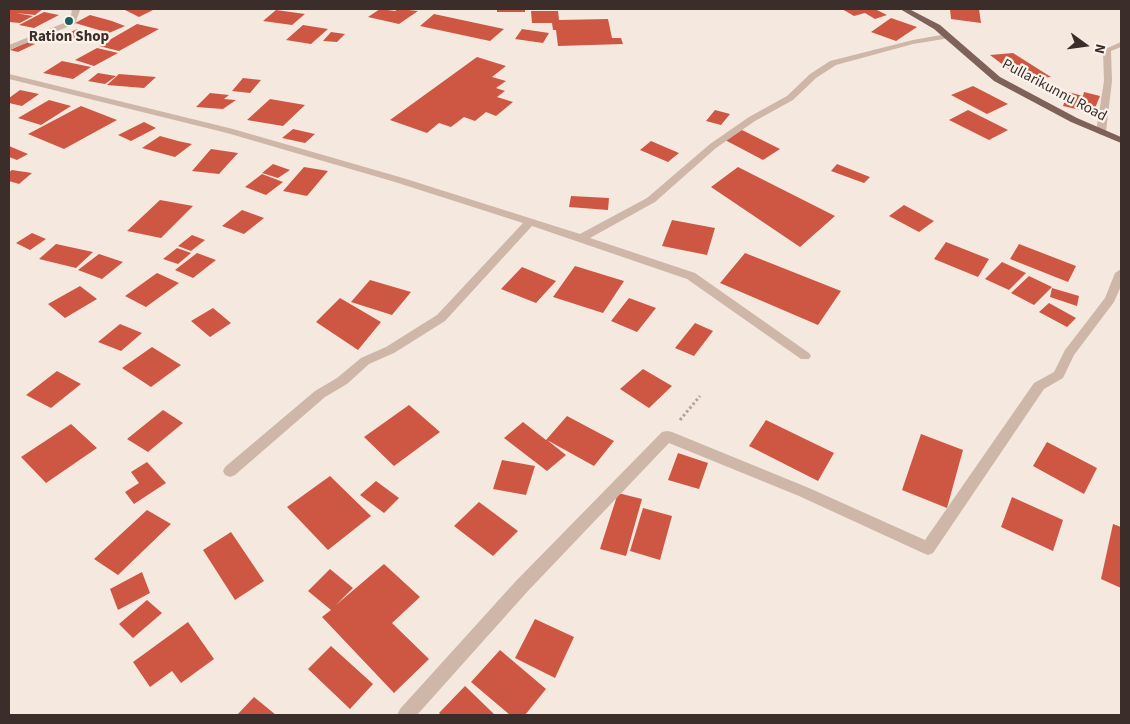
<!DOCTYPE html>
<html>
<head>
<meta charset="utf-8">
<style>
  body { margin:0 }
  #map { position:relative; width:1130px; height:724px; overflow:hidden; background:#f5e8df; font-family:"Source Sans 3",sans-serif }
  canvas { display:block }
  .frame { position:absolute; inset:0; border:10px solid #3b2d29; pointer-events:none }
  .north { position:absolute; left:1060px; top:20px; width:50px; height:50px; -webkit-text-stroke:4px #fbf3ec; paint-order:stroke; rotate:104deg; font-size:14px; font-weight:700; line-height:20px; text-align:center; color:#3b2d29 }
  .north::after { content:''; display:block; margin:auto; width:18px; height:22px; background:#3b2d29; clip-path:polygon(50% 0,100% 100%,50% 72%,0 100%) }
</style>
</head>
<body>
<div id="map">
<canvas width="1130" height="724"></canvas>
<div class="frame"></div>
<div class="north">N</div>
</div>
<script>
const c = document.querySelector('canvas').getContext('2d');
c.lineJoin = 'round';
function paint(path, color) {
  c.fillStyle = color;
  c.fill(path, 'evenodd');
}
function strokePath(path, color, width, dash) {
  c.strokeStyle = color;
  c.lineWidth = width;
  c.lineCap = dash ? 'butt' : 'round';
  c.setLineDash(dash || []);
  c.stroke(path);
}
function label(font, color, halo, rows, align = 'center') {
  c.font = font + ' "Source Sans 3",sans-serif';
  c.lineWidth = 4.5;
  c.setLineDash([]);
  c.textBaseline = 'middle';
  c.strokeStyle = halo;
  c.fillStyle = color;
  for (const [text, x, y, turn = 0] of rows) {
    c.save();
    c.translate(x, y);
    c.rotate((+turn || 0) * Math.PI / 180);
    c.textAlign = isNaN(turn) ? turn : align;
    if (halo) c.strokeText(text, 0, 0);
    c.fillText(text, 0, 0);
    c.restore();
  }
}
paint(new Path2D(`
  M9,9H43L35,15L16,13L33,16L20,23L9,22Z
  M123,9H155L139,17Z
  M380,9L395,11L398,9L418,11L399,24L368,17Z
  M497,9H525V12H497Z
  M842,9H875L887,15L875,19L865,13L854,16Z
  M950,9H979L981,23L951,19Z
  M276,10L305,14L292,25L263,21Z
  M531,11H558L559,20L608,19L612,38H621L623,44L558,46L556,30H553L552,23H532Z
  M44,12L59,15L34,28L19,25Z
  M434,14L504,29L490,41L420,26Z
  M90,15L112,21L125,26L109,33L75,23Z
  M891,18L917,27L896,41L871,32Z
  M137,24L159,29L119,51L99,46Z
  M303,25L328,29L311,44L286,40Z
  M77,29L87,31L71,40L61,37Z
  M522,29L549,33L543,43L515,39Z
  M331,32L345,34L337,42L323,41Z
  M27,42L35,44L18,52L10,50Z
  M97,48L118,53L94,66L75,60Z
  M1013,53L1051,77L1023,80L990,55Z
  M477,57L506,66L492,77L506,81L496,88L505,91L497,97L513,102L496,116L486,112L475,121L464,117L451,127L439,123L427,133L390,120Z
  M62,61L91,67L73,79L43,73Z
  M98,73L116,76L105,84L88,81Z
  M119,74L156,77L144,88L107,85Z
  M243,78L261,80L250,93L232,91Z
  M973,86L1008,104L987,114L951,95Z
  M20,90L39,94L22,106L9,103V98Z
  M1068,92L1083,96L1084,92L1100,96L1093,113L1063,106Z
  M210,93L229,95L224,99L236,100L223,109L196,107Z
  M270,99L305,105L283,126L247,120Z
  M49,100L71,106L41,125L18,118Z
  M81,106L117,120L64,149L28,134Z
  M715,110L730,114L721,125L706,121Z
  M968,110L1008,130L989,140L949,120Z
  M144,122L156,128L131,141L118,135Z
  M293,129L315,134L305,143L282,138Z
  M742,130L780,149L763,160L725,140Z
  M160,136L178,141L192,144L175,157L142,148Z
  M651,141L679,153L668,162L640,150Z
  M9,146L28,154L17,160L9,157Z
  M211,149L238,153L219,174L192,171Z
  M273,164L290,170L278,178L262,173Z
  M837,164L870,177L864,183L831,171Z
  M304,167L328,171L307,196L283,191Z
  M738,167L835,216L800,247L711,187Z
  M12,170L32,173L19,184L9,181V172Z
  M262,174L283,182L266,195L245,187Z
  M571,196L609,198L608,210L569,207Z
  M160,200L193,206L161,238L127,231Z
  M904,205L934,221L919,232L889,216Z
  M242,210L264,218L244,234L222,226Z
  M672,220L715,228L707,255L662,246Z
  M32,233L46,239L30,250L16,243Z
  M192,235L205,240L191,251L178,246Z
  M946,242L989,259L978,277L934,259Z
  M56,244L93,252L76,268L39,259Z
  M1019,244L1076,266L1068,282L1010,259Z
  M177,248L191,253L178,264L163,259Z
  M197,253L216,260L193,278L175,270Z
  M745,253L841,291L818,325L720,283Z
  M99,254L123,262L102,279L78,270Z
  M1002,262L1026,273L1009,290L985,279Z
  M575,266L624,281L603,313L553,297Z
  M522,267L556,281L536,303L501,289Z
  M157,273L179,283L146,307L125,296Z
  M1029,276L1052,287L1034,305L1011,293Z
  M370,280L411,292L392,315L351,302Z
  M80,286L97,299L65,318L48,304Z
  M1052,288L1079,296L1077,306L1050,297Z
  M340,298L381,322L358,350L316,322Z
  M629,298L656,308L637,332L611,321Z
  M1049,303L1076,318L1067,327L1039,312Z
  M213,308L231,323L210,337L191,321Z
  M695,323L713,331L694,356L675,348Z
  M120,324L142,333L121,351L98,342Z
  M152,347L181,365L151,387L122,368Z
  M643,369L672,386L649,408L620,389Z
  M57,371L81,384L51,408L26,395Z
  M409,405L440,432L394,466L364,437Z
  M163,410L183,423L148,452L127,439Z
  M567,416L614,441L594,466L547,440L566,455L547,471L504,438L523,422L546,440Z
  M766,420L834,453L818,481L749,446Z
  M71,424L97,448L46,483L21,457Z
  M921,434L963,450L947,508L902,490Z
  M1047,442L1097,468L1084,494L1033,466Z
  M678,453L708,463L699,489L668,480Z
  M502,460L535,466L526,495L493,489Z
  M147,462L166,483L134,504L125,492L139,483L131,472Z
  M330,476L371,516L328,550L287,507Z
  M376,481L399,498L384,513L360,495Z
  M618,493L642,499L626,556L600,549Z
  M1012,497L1063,520L1053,551L1001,527Z
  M479,502L518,531L493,556L454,526Z
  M643,508L672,516L660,560L630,551Z
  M147,510L171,524L118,575L94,559Z
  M1113,524L1121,527V588L1101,579Z
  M231,532L264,581L235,600L203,550Z
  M384,564L420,597L392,623L429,659L394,693L322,617L331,610L308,591L330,569L353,588L336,605Z
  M142,572L150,593L118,610L110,589Z
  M147,600L162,613L133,638L119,624Z
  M535,619L574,637L555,678L515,658Z
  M188,622L214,659L181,683L172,671L150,687L133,662Z
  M331,646L373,684L350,709L308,669Z
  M500,650L546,689L525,715H510L471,682Z
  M465,686L495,715H441L439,713Z
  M254,697L276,715H237Z`), '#ce5743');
strokePath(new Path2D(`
  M680,420L700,396`), '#baa093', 3, [2.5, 2.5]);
paint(new Path2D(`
  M69,9L80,10L75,24L9,50V45L69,21L72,11Z
  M947,34L951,36L950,38L913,44L836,65L816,78L793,100L755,121L716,148L655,202L590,238L695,273L809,353L811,356L809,359H801L687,279L532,226L445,321L394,353L369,364L347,384L325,397L235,475L230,477L225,475L223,471L225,467L315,391L337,378L361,358L386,347L437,315L523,223L395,182L227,133L9,79V74L233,129L403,178L580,234L647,198L710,144L749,117L787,96L810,74L830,61L913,40Z
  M1121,42V47L1111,51L1112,81L1106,132L1101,135L1096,132L1104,81L1103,50Z
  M1121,269V286L1114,302L1074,355L1063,378L1044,389L933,553L928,555L923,553L799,496L669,443L527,592L417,715H397L400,709L515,582L662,432L667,431L672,432L809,488L925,540L1034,383L1054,372L1065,350L1105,298L1115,273Z`), '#ceb6a9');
paint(new Path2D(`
  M900,9H909L940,25L1000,77L1077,118L1121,137V143L1071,122L994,81L934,29Z`), '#7e6259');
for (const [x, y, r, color] of [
  [69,21,5,"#1b605e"]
]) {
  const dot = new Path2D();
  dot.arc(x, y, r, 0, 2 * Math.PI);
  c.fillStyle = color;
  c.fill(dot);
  strokePath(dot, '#fbf3ec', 2);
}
label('bold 15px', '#3b2d29', '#fbf3ec', [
  ["Ration Shop",69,38]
]);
label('15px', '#3b2d29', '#fbf3ec', [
  ["Pullarikunnu Road",1054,91,28]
]);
</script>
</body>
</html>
